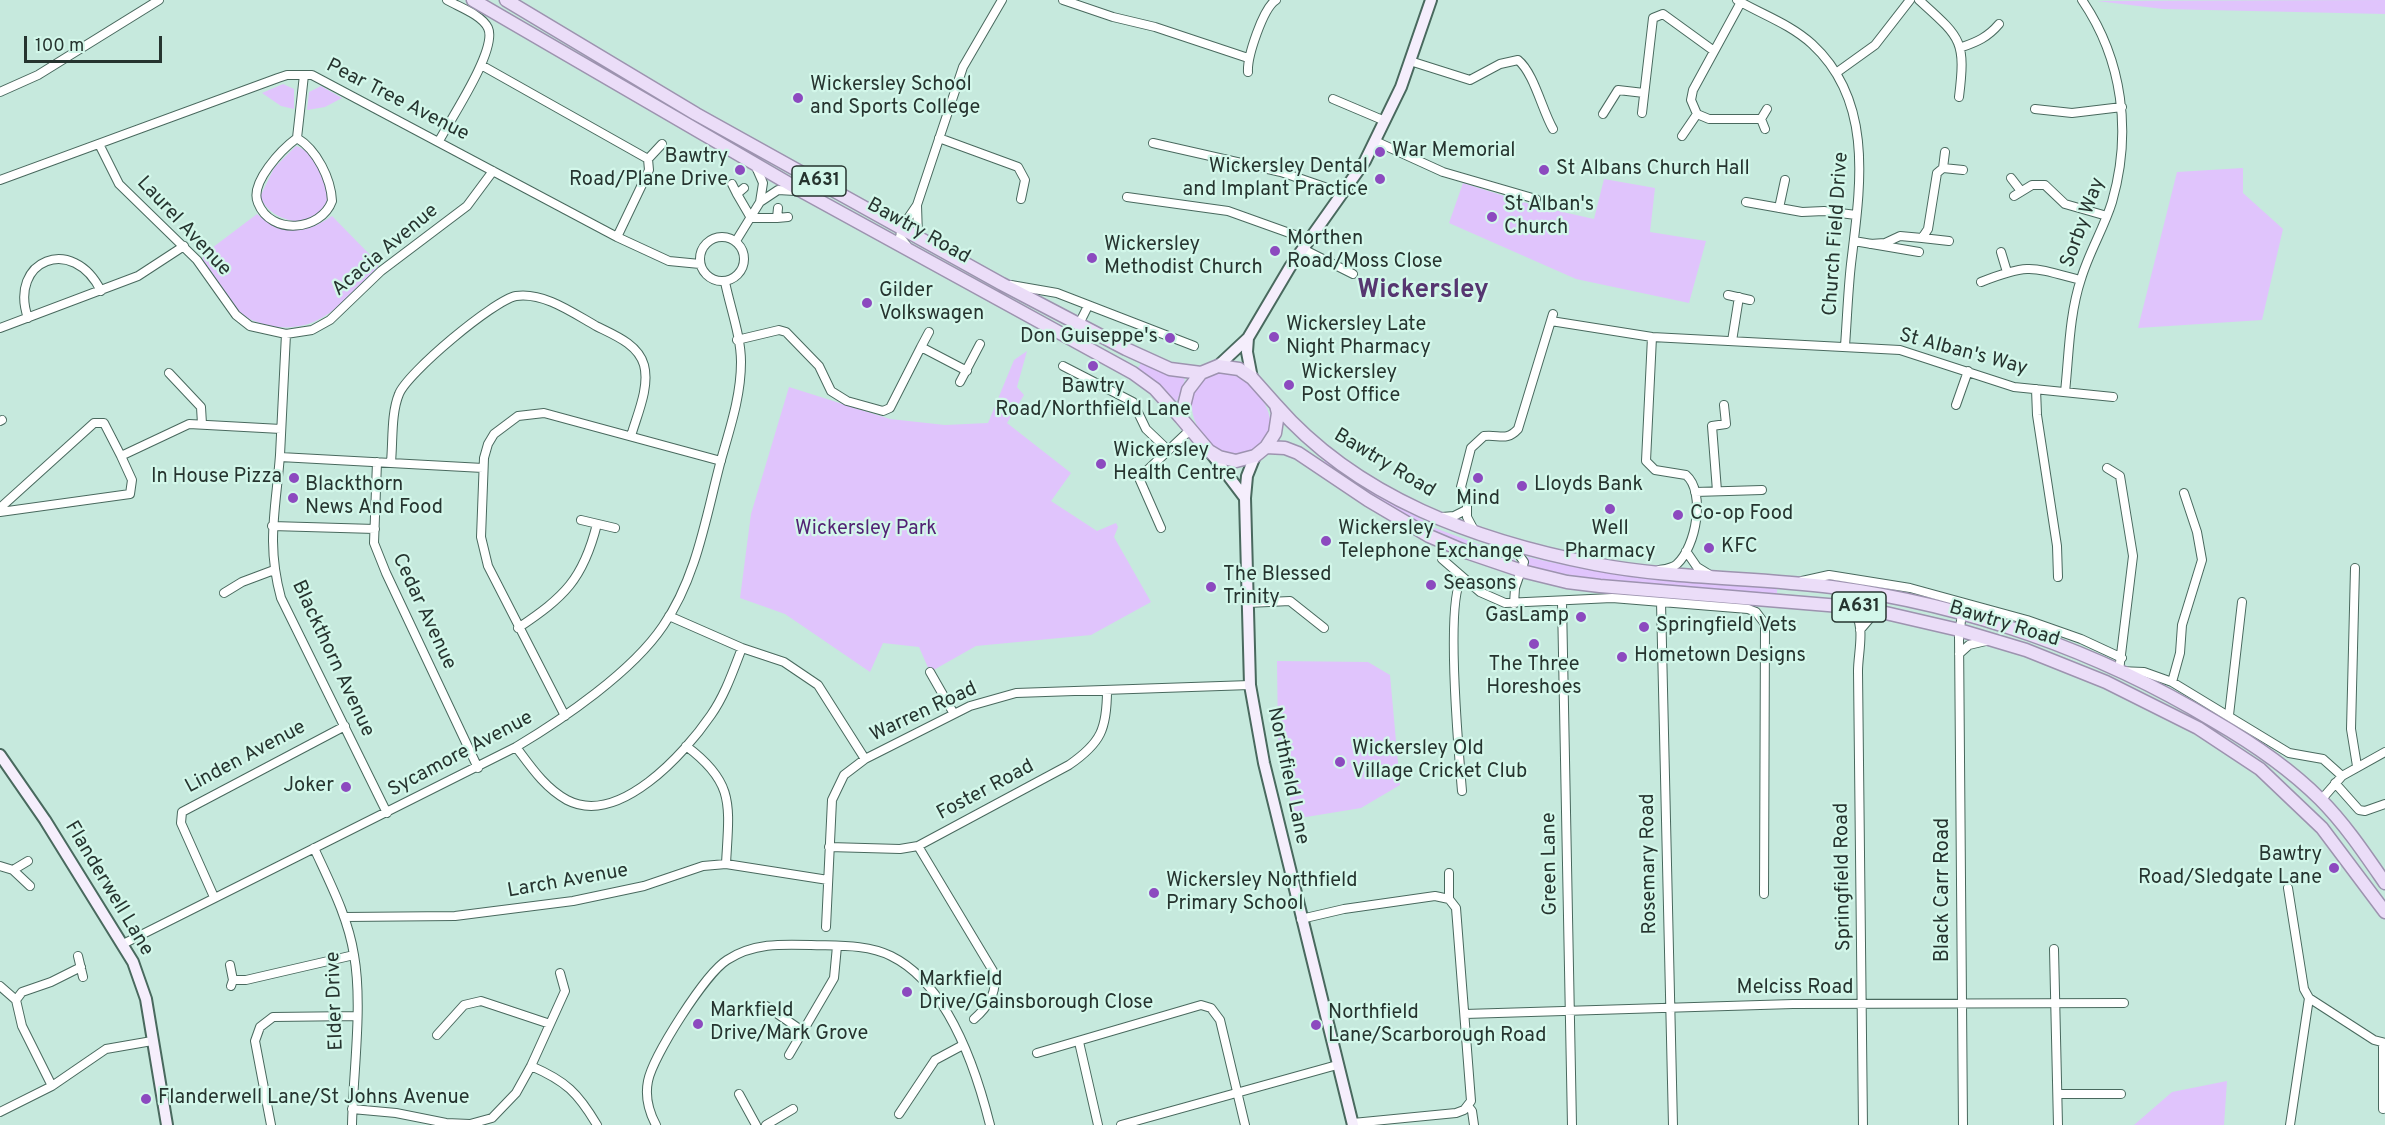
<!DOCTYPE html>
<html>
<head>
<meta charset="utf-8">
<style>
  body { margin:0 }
  #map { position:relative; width:2385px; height:1125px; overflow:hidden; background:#c6e9dd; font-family:Overpass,sans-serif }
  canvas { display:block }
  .scale { position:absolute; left:24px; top:36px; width:138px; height:27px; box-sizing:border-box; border:3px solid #26342f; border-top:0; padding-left:8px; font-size:18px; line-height:21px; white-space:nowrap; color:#26342f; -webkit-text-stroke:4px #d3f7ea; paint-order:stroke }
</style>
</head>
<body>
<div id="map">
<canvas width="2385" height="1125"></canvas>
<div class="scale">100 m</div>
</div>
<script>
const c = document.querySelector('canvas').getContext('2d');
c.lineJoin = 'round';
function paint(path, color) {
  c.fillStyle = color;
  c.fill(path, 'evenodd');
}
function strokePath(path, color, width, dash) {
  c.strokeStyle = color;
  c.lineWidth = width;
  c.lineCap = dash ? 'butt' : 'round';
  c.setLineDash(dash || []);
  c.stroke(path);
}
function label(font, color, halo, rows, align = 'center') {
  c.font = font + ' Overpass,sans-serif';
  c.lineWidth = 4.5;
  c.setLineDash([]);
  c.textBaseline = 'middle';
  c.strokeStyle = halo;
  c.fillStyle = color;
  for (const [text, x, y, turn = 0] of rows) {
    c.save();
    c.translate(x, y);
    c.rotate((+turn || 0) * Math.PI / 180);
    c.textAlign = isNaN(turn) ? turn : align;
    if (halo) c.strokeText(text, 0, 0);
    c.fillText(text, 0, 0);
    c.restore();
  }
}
paint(new Path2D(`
  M2385,0V14L2163,9L2097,1Z
  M283,84L294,89V109L281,106L262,93Z
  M321,86L342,98L325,107L307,110L309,92Z
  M296,146C307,149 314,159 318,168C323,178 329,188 328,199C325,231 273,227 260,197L274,168Z
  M2243,168V193L2283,229L2262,320L2138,328L2177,172Z
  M1604,179L1655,188L1650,232L1706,241L1689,303L1576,279L1449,223L1463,183L1536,206L1594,219Z
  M257,214C282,235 305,235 332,216L378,263V267C345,300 321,335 270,326C261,324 247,319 240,313C228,302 213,274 202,260L204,254Z
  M1027,351L1017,387L1024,395L1007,423L1071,473L1051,501L1097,531L1116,523L1118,527L1114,537L1151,602L1091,635L976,646L930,672L919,647L883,643L870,672L785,614L740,598L751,514L789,387L890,419L945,425L988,423L1014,360Z
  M1142,362L1167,374L1183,376L1185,380L1177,401H1174L1155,382L1137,369Z
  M1220,372C1257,373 1295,434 1250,452C1206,469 1161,387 1220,372Z
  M1326,459L1435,528L1509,556L1515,560V563L1466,548L1404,517L1322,464Z
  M1524,556C1607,577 1692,581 1777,588V595L1618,583L1528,568Z
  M1277,661L1368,662L1390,675L1400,785L1361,808L1294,819L1278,738Z
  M2227,1081L2224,1125H2134L2172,1092Z`), '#e0c4fc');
const street = new Path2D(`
  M1063,0L1113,17L1155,27L1248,58
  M1737,0C1763,15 1790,24 1812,44C1875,102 1860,188 1851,264C1848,291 1847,319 1845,346
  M1919,0C1961,38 1966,40 1959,97
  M1962,47C1977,42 1988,37 1999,24
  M1410,61L1470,80L1500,64L1518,60C1534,73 1542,110 1553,129
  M481,65L648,159
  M1248,72C1247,57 1263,8 1276,0
  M1836,73L1875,45L1910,0
  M0,92L38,75L159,0
  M1333,99L1385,121
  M2035,109L2072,113L2122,107
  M1642,113L1653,18L1663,14L1714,51
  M1603,114L1618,90L1644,93
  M1697,114L1709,119H1761
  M1765,129L1761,119L1767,109
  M1682,136L1697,114L1691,100L1693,90L1741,2
  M297,138C317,150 331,179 332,201C321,231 271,236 258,203C249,183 282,149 297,138L304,75
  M939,138L1018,167L1025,180L1021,199
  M439,141C450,120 498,49 488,28C482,15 459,7 447,0
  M1375,141L1443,172L1536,199
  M1153,143L1281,172L1342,193
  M99,144L119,184L197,260L236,315L250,326L286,334L312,330L330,320L381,271L467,206L493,171
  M756,167L763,183L760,202L778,190L795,191
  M1943,168L1945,152
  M2011,178L2021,191
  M0,180L278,78L287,75H312L617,237L669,261L700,264
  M732,184L737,194L744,188
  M737,194L751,218H777
  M2014,196L2032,185H2045L2065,204L2107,216
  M1127,197L1228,211L1309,240
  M1746,202L1802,212L1824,211L1856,215
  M917,205L918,236
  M778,208L777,218L788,217
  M1779,208L1785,180
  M700 259a22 22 0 1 1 44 0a22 22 0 1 1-44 0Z
  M617,237L649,170L648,159L662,144
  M1922,238L1949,241
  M736,241L760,202
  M1854,241L1919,252
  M1870,244L1885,243L1900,236L1922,238L1928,229L1937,173L1943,168L1963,170
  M907,246L900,237L902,227L917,205L963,67L1002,0
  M1303,249L1353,274
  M2001,252L2007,272
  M1981,282C2029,263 2032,267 2080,280
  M1011,285L1057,293L1194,346
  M1728,295L1750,300
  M28,318C8,260 73,234 101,291
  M1551,321L1652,337L1900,350L2014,387L2113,397
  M1079,324L1088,306
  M0,328L138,276L184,246
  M286,334C284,375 282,415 280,455C276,509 266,543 281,598L387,813
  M1652,337L1646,461L1655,470L1686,475C1706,492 1696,547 1677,564C1673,568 1665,569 1659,570
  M737,340L779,330L786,332L819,366L831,391L847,401L883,411L890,408L921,347L967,371
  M1732,341L1739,297
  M921,347L929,332
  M1063,366L1133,402L1146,429L1167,449
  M169,373L201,407L202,424
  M960,382L980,344
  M2036,389L2037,415L2057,546L2058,577
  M2065,392C2069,355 2069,315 2081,279C2089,252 2104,228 2112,202C2132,133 2123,60 2082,0
  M1956,405L1968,371
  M0,421L2,420
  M280,457L483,468
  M377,462L374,543L386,573L478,768
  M391,462C393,441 391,413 399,394C407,373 494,300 516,296C544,292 573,313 596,326C614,335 638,344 644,365C650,387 637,415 631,436
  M2107,468L2120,476L2133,556L2119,671L2144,672L2172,682L2289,753L2323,759L2342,776L2321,800
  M1717,491L1712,426L1726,424L1724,405
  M1695,492L1762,490
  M0,508L94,423H104L121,456
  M0,512L130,494L132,480L121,456L189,424L281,429
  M1442,517L1454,516L1466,510
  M581,520L615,528
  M272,526L375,529
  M1161,528L1139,478L1191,429
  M1475,532L1467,517V501L1461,487L1471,448L1484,436C1499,434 1506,442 1518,429L1553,314
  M1498,544L1519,555L1524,562L1515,588L1514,604
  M1686,551L1697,567L1710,575
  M1442,559L1480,592L1505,603L1612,598L1748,609L1756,612L1765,624L1764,894
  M2355,568L2351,729L2357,766
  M1802,581L1829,575L1910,588L2027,620L2081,639L2122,658
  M224,593L242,582L274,570
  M1562,602L1572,1125
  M1661,602L1673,1125
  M1248,603L1290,601L1324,628
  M1851,608C1867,623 1858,651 1858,671L1863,1125
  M1962,613L1959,636L1963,1125
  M669,616L742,648L784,662L818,685L865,759
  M518,628C564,597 583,580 597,524
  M1860,630L1872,616L1882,613
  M1959,654L1969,645L1986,641
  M930,672L954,714
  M2172,682L2180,653L2182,625L2202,560L2197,532L2184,493
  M2229,715L2242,602
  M565,716L488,566L481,537L484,458L488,444L494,434L518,416L544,413L721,461
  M686,746C736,783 729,806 726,864
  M516,747C531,767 545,788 567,800C619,827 685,753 711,715C725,695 733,671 742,648
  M2342,776L2385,752
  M2335,783L2359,810L2365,811L2385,804
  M1462,791C1459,756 1445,600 1462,578
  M918,846L993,971C999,990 988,1007 974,1019
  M829,847L900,849L918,846L1069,765C1101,743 1107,729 1107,690
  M314,848C330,883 348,917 354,955C363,1005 353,1074 352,1125
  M28,861L13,870L30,886
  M0,866L13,870
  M2288,888L2304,989L2309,998L2374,1040L2385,1043
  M214,897L181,823L182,812L345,726
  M1449,899V873
  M345,917L455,916L573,901L644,886L703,866L726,864L828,880
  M1301,919L1344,909L1435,896L1449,899L1456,908L1471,1101L1464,1110L1456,1113L1353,1123
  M826,927L832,800L844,775L865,759L970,706L1016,693L1250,685
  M123,944L516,747C563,719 632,672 663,626C697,577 706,516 721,460C730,428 741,396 741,362C741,336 730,307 725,282
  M2054,949L2058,1125
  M78,956L83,977
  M230,965L233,980L231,986
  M233,980H246L354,955
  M0,986L16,1000L22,1026L52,1086
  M16,1000L22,992L51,982L81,967
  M766,1006L804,1032
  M1465,1014L1793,1004L2124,1003
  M437,1035L464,1005L481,1001L550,1024
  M1079,1042L1098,1125
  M1037,1053L1201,1005L1211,1008L1220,1020L1245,1125
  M789,1055L834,978L837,946
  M531,1066C566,1081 578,1093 597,1125
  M739,1094L756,1125
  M2058,1094H2121
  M1468,1106L1472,1111L1474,1125
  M352,1109L396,1113L446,1123L470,1124L492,1118L516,1093L531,1066L565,991L560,973
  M2383,1109V1043
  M0,1112L52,1086L106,1049L152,1041
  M899,1114L935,1060L963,1045
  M271,1125L255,1041L260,1027L273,1017L356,1016
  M656,1125C649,1112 645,1096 648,1081C653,1056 705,974 727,960C753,943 781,944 811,945C837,946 867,944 891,956C948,984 976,1069 990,1125
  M766,1125L793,1109
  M1121,1125L1337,1065
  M2290,1125L2309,998`);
const secondary = new Path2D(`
  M1248,338L1247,352L1252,378
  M1218,366L1248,338L1290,267L1365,161L1401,87L1431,0
  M1211,453L1245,498
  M1255,456L1247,476L1245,498L1250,685L1264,763L1353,1125
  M0,755L45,820L133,962L146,999L167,1125`);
const primary = new Path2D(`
  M473,0L805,193L1133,373L1155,389L1181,418
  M506,0L696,114L1002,284L1126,349L1170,369L1201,373L1218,366L1239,369L1252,378L1276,405L1278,413L1275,433L1266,447L1255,456L1236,461L1219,457L1209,451L1181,418L1188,390L1201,373
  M1276,405C1357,498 1477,541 1595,564C1673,579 1754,577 1832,587C1967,605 2098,651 2214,721C2252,743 2289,768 2320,799C2345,824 2365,854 2385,883
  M1266,447L1285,448L1298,453L1368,500L1429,536L1469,553L1522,571L1567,582L1600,586L1864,608L1959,630L2026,650L2106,682L2198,728L2260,769L2322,828L2385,912`);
strokePath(street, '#49695e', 10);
strokePath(secondary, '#49695e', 14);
strokePath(primary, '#9d93af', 15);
strokePath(street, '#fff', 8);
strokePath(secondary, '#f5eefc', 10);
strokePath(primary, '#ebddf8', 12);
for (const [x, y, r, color] of [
  [798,98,6,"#8c4abf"],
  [1380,152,6,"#8c4abf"],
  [740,170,6,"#8c4abf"],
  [1544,170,6,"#8c4abf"],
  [1380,179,6,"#8c4abf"],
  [1492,217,6,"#8c4abf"],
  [1275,251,6,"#8c4abf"],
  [1092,258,6,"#8c4abf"],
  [867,303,6,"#8c4abf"],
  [1274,337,6,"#8c4abf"],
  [1170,338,6,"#8c4abf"],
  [1093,366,6,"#8c4abf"],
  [1289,385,6,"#8c4abf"],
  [1101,464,6,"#8c4abf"],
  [294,478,6,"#8c4abf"],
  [1478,478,6,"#8c4abf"],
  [1522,486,6,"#8c4abf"],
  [293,498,6,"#8c4abf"],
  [1610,509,6,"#8c4abf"],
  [1678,515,6,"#8c4abf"],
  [1326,541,6,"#8c4abf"],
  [1709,548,6,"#8c4abf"],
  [1431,585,6,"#8c4abf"],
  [1211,587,6,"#8c4abf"],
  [1581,617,6,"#8c4abf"],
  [1644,627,6,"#8c4abf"],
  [1534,644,6,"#8c4abf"],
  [1622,657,6,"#8c4abf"],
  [1340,762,6,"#8c4abf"],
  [346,787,6,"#8c4abf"],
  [2334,868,6,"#8c4abf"],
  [1154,893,6,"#8c4abf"],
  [907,992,6,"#8c4abf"],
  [698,1024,6,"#8c4abf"],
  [1316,1025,6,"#8c4abf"],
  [146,1099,6,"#8c4abf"]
]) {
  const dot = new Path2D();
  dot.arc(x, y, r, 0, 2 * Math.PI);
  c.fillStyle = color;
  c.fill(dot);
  strokePath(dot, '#d3f7ea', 2);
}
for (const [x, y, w] of [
  [819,181,54],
  [1859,607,54]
]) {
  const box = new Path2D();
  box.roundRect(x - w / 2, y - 15, w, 30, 4.5);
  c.fillStyle = '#d3f7ea';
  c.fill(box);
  strokePath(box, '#26342f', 1.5);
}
label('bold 18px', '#26342f', null, [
  ["A631",819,181],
  ["A631",1859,607]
]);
label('20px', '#26342f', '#d3f7ea', [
  ["Wickersley School",810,86],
  ["and Sports College",810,109],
  ["War Memorial",1392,152],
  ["Bawtry",728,158,"right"],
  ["Road/Plane Drive",728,181,"right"],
  ["Wickersley Dental",1368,168,"right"],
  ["and Implant Practice",1368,191,"right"],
  ["St Albans Church Hall",1556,170],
  ["St Alban's",1504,206],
  ["Church",1504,229],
  ["Morthen",1287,240],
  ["Road/Moss Close",1287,263],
  ["Wickersley",1104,246],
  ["Methodist Church",1104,269],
  ["Gilder",879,292],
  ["Volkswagen",879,315],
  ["Wickersley Late",1286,326],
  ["Night Pharmacy",1286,349],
  ["Don Guiseppe's",1158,338,"right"],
  ["Wickersley",1301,374],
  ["Post Office",1301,397],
  ["Bawtry",1093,388,"center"],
  ["Road/Northfield Lane",1093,411,"center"],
  ["Wickersley",1113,452],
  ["Health Centre",1113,475],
  ["In House Pizza",282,478,"right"],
  ["Blackthorn",305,486],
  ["News And Food",305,509],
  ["Lloyds Bank",1534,486],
  ["Mind",1478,500,"center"],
  ["Co-op Food",1690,515],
  ["Wickersley",1338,530],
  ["Telephone Exchange",1338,553],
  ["Well",1610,530,"center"],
  ["Pharmacy",1610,553,"center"],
  ["KFC",1721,548],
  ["The Blessed",1223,576],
  ["Trinity",1223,599],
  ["Seasons",1443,585],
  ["GasLamp",1569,617,"right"],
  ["Springfield Vets",1656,627],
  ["Hometown Designs",1634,657],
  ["The Three",1534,666,"center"],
  ["Horeshoes",1534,689,"center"],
  ["Wickersley Old",1352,750],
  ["Village Cricket Club",1352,773],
  ["Joker",334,787,"right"],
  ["Bawtry",2322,856,"right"],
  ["Road/Sledgate Lane",2322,879,"right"],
  ["Wickersley Northfield",1166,882],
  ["Primary School",1166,905],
  ["Markfield",919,981],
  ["Drive/Gainsborough Close",919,1004],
  ["Markfield",710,1012],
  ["Drive/Mark Grove",710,1035],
  ["Northfield",1328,1014],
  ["Lane/Scarborough Road",1328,1037],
  ["Flanderwell Lane/St Johns Avenue",158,1099]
], 'left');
label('20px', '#26342f', '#d3f7ea', [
  ["Pear Tree Avenue",397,101,27],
  ["Sorby Way",2084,223,-70],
  ["Laurel Avenue",183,227,47],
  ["Bawtry Road",918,232,29],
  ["Church Field Drive",1837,234,-86],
  ["Acacia Avenue",386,251,-40],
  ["St Alban's Way",1963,353,15],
  ["Bawtry Road",1384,464,31],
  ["Cedar Avenue",423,612,65],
  ["Bawtry Road",2004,625,17],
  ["Blackthorn Avenue",332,659,65],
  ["Warren Road",924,713,-25],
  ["Sycamore Avenue",461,755,-28],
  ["Linden Avenue",246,758,-28],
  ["Northfield Lane",1287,776,78],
  ["Foster Road",986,791,-28],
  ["Green Lane",1551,864,-91],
  ["Rosemary Road",1650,864,-91],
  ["Springfield Road",1844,877,-91],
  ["Larch Avenue",568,882,-10],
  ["Flanderwell Lane",108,889,59],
  ["Black Carr Road",1944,890,-90],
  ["Melciss Road",1795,989],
  ["Elder Drive",336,1001,-92]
]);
label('20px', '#522274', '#d3f7ea', [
  ["Wickersley Park",866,530]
]);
label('bold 26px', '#563670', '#d3f7ea', [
  ["Wickersley",1423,292]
]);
</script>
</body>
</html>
